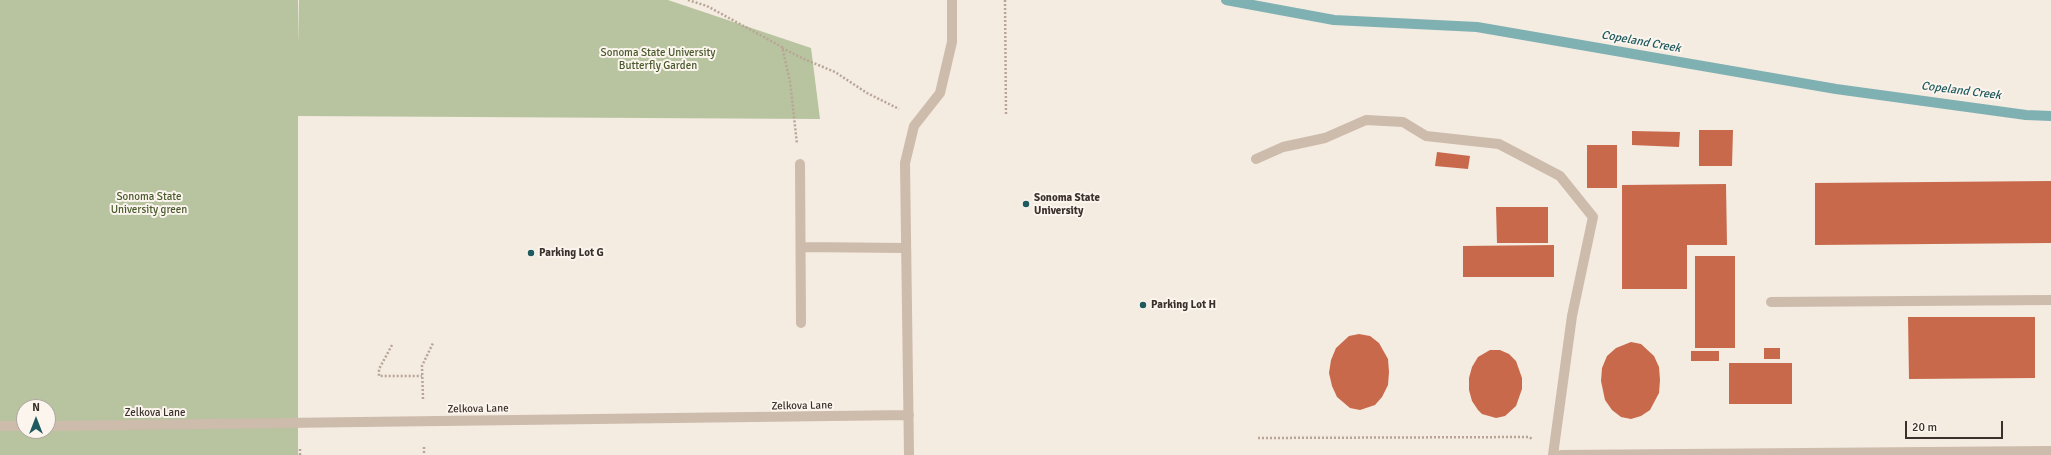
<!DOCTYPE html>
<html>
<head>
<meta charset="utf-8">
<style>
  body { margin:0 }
  #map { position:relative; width:2051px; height:455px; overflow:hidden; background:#f4ebe1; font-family:Signika,sans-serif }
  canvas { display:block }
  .north { position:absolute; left:16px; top:399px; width:40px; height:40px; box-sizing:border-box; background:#fbf5ee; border:1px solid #aea6a0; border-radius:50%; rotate:0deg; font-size:11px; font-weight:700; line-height:16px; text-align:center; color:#3b302b }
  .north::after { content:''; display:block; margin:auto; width:14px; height:18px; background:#1f5a5e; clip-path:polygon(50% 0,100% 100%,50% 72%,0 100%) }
  .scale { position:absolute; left:1905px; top:421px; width:98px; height:18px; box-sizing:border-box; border:2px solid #3b302b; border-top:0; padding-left:5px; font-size:12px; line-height:14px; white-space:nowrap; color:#3b302b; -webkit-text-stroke:3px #fbf5ee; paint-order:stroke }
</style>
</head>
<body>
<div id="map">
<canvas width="2051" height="455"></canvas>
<div class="north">N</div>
<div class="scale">20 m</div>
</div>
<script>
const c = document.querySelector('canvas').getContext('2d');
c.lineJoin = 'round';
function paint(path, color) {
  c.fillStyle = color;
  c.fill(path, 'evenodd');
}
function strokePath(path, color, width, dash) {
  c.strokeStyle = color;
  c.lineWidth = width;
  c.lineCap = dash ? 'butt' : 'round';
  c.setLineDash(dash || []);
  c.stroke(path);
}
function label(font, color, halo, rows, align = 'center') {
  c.font = font + ' Signika,sans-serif';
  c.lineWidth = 4;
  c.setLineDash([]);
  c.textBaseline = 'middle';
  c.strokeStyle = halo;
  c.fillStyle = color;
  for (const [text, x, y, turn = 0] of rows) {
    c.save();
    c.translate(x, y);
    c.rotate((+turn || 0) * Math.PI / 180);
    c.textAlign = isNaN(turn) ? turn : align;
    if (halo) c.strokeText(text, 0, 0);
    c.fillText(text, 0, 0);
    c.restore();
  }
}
paint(new Path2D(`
  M0,0H298V45L299,0H668L811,48L820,119L298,116V455H0ZM24,407H48V431H24Z`), '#b8c4a0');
strokePath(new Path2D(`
  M1226,0L1334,20L1477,27L1836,89L2026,115L2051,116`), '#7fb0b2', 10);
paint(new Path2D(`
  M1699,130H1733L1732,166H1699Z
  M1632,131L1680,132L1679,147L1632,145Z
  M1587,145H1617V188H1587Z
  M1437,152L1470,156L1468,169L1435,166Z
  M2051,181V243L1815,245V183Z
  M1726,184L1727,245H1687V289H1622V185Z
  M1496,207H1548V243H1497Z
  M1554,245V277H1463V246Z
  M1695,256H1735V348H1695Z
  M1908,317H2035V378L1909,379Z
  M1359,334L1370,336L1379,343L1388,359L1389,372L1388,385L1382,397L1375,405L1360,410L1350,408L1337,397L1332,386L1329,373L1331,360L1336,348L1349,336Z
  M1631,342L1641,344L1654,356L1659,367L1660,380L1659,393L1650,410L1641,416L1631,419L1621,417L1612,410L1605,400L1601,381L1602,368L1607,356L1616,348Z
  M1764,348H1780V359H1764Z
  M1490,350H1500L1509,354L1516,361L1522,378V389L1516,406L1505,416L1496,418L1482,414L1478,410L1472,401L1469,390V378L1472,367L1478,357Z
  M1691,351H1719V361H1691Z
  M1729,363H1792V404H1729Z`), '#c8694b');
strokePath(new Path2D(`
  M688,0L707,6L782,47L790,81L797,144
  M1005,0L1006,114
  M782,48L804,59L835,72L867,93L899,109
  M392,345L379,369V376H422
  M423,399L422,366L433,343
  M1258,438L1529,437L1532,439
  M424,447V455
  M300,449V455`), '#b9a596', 2.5, [2, 2]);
strokePath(new Path2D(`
  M1256,159L1283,147L1325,138L1366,120L1403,122L1426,136L1499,144L1560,176L1593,217L1572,316L1553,455
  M800,164L801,323
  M801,247L905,248
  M1771,302L2051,300
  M1561,455L2051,451`), '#cdbbac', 10);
strokePath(new Path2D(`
  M0,426H24
  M48,426L909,415
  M909,455L905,163L914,126L940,93L952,42V0`), '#cdbbac', 10);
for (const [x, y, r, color] of [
  [1026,204,4,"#1f5a5e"],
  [531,253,4,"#1f5a5e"],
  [1143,305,4,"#1f5a5e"]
]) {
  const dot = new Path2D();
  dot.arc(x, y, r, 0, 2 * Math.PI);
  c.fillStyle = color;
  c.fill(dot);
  strokePath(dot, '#fbf5ee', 1.5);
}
label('11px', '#4a5a2e', '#fbf5ee', [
  ["Sonoma State University",658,53],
  ["Butterfly Garden",658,66],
  ["Sonoma State",149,197],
  ["University green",149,210]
]);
label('bold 11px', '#3b302b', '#fbf5ee', [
  ["Sonoma State",1034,198],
  ["University",1034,211],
  ["Parking Lot G",539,253],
  ["Parking Lot H",1151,305]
], 'left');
label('11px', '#3b302b', '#fbf5ee', [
  ["Zelkova Lane",802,406,-1],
  ["Zelkova Lane",478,409,-1],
  ["Zelkova Lane",155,413]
]);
label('italic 12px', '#1f5a5e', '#fbf5ee', [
  ["Copeland Creek",1641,42,10],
  ["Copeland Creek",1961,91,7]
]);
</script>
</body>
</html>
